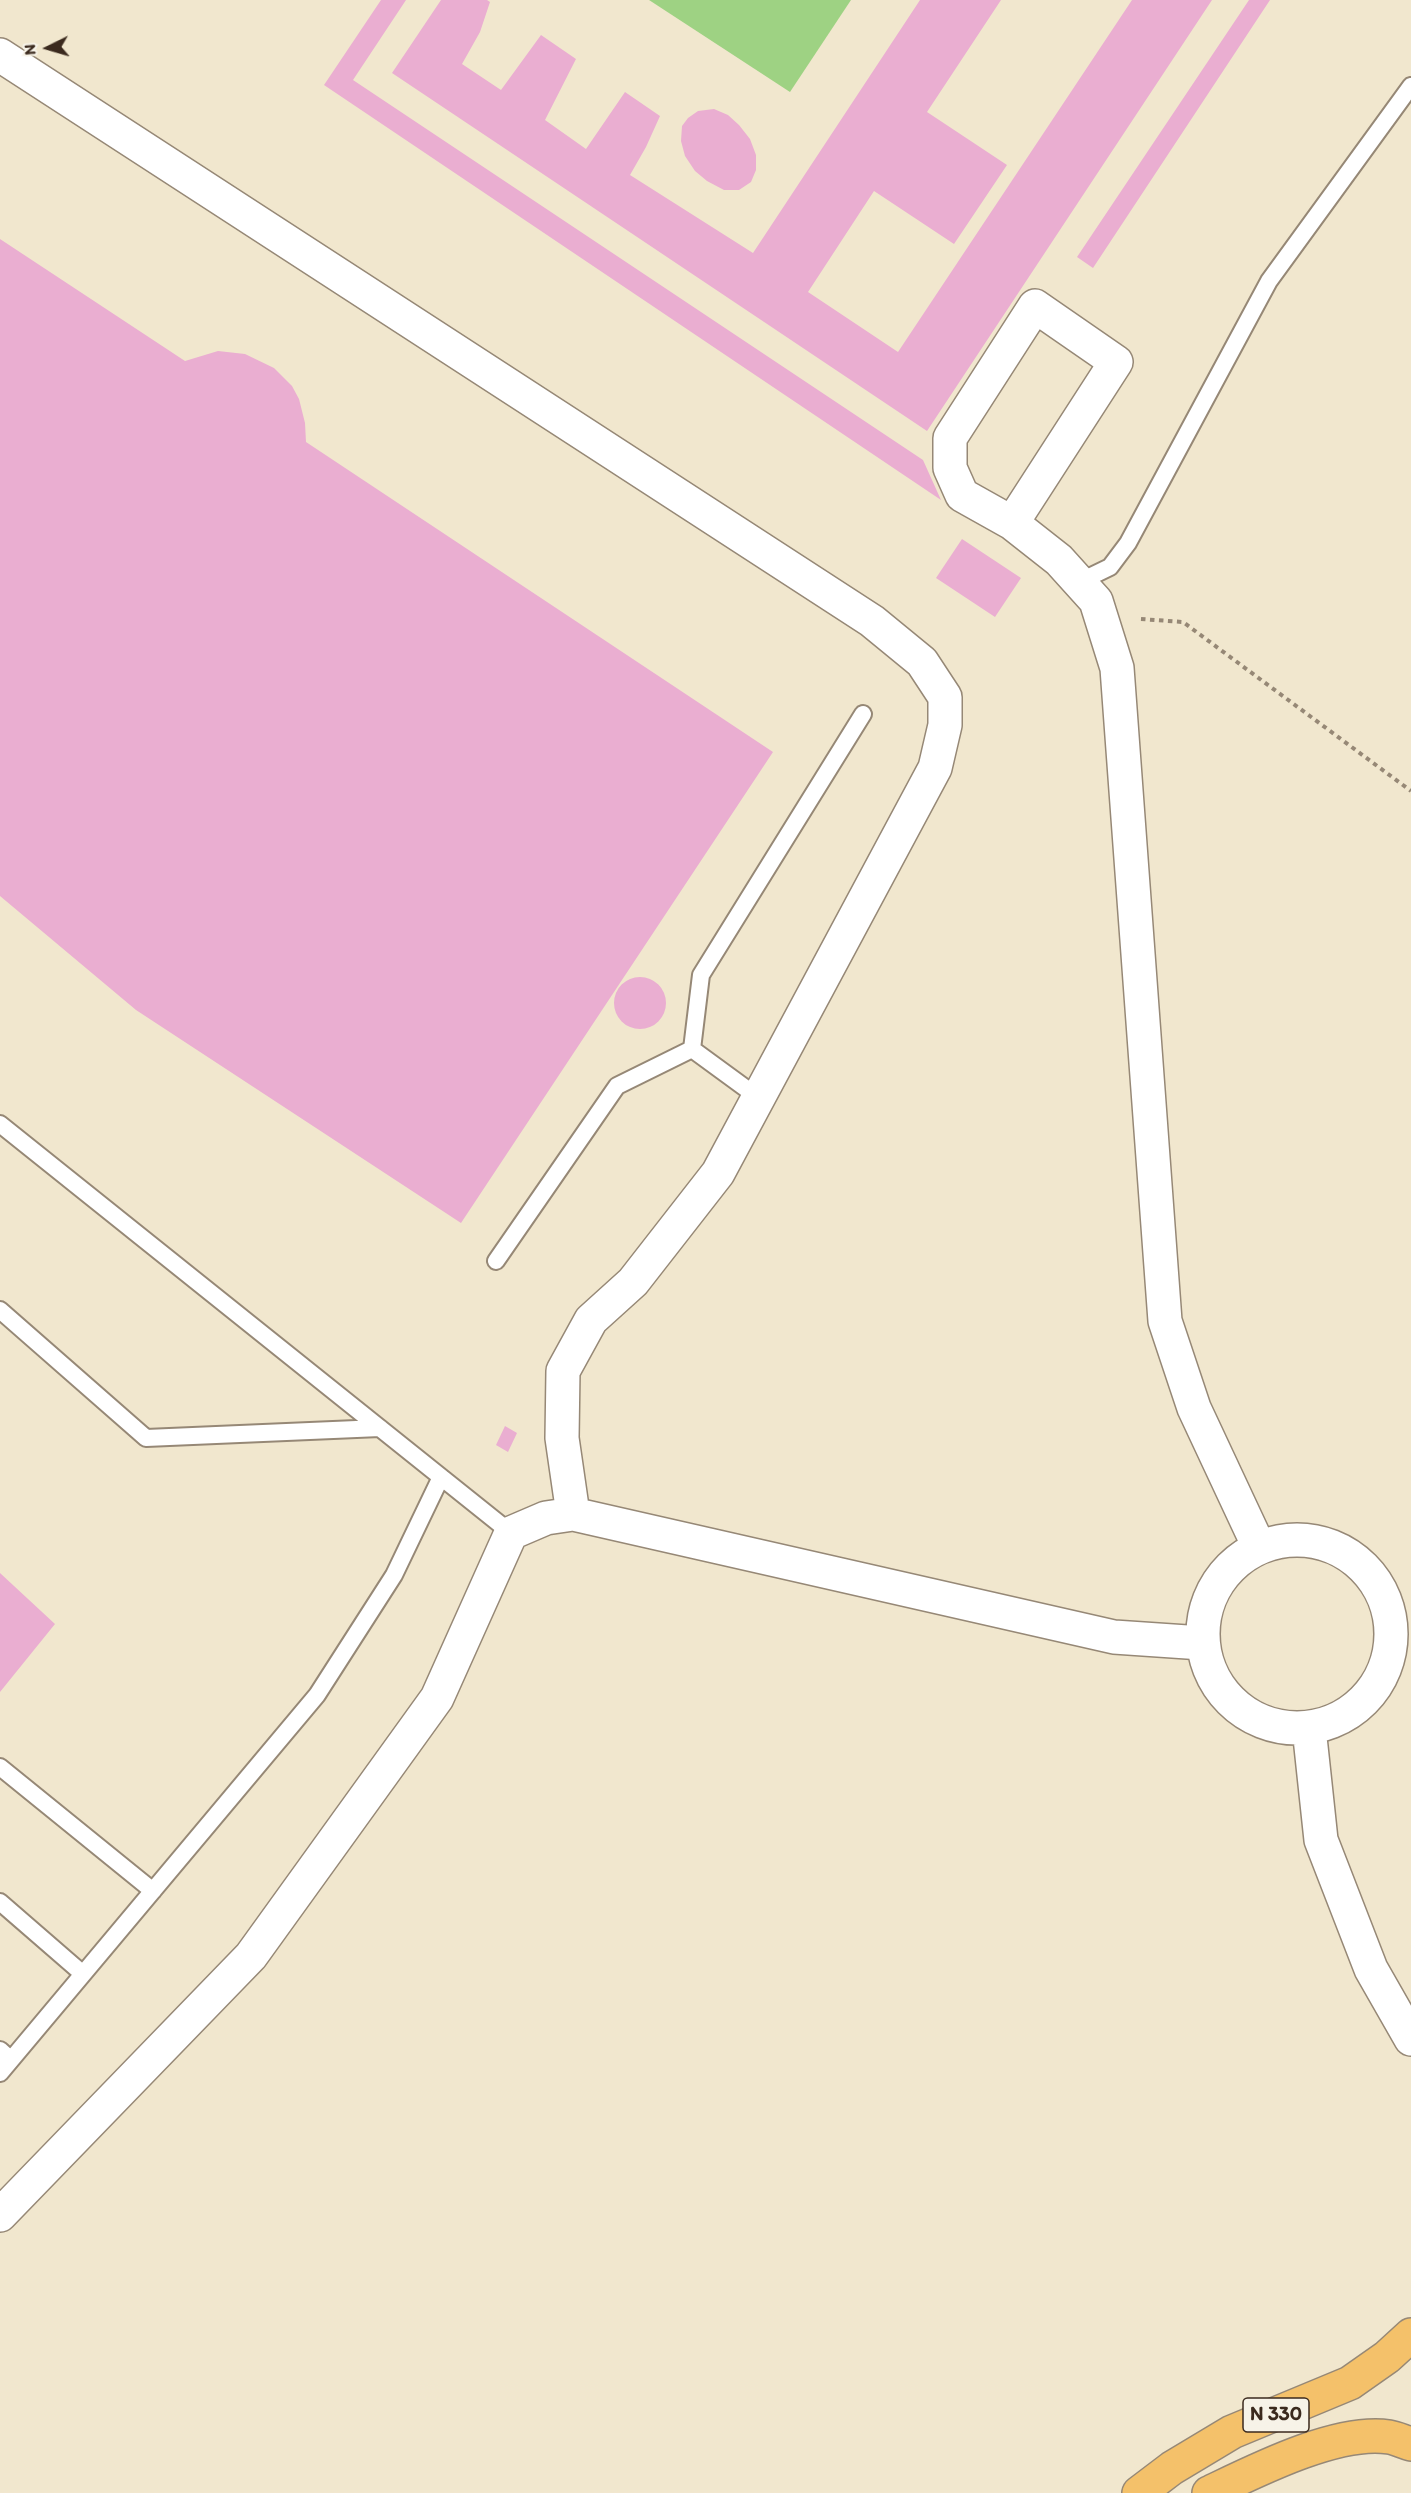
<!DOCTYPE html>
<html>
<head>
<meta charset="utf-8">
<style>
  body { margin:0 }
  #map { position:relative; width:1411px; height:2493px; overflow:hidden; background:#f1e7ce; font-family:Itim,sans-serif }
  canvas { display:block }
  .north { position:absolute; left:18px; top:18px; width:60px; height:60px; -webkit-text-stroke:4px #f7f3e8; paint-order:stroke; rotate:265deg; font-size:16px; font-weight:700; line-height:24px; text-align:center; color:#3b2a1e }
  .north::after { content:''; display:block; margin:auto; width:21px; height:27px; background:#3b2a1e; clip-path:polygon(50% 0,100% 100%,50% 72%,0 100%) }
</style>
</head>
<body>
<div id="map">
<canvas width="1411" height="2493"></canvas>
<div class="north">N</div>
</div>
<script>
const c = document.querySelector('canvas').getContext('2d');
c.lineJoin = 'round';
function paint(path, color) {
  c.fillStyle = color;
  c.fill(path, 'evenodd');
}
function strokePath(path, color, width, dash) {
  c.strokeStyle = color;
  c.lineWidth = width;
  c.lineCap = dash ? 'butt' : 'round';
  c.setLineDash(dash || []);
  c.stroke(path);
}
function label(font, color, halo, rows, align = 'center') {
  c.font = font + ' Itim,sans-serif';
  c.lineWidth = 4.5;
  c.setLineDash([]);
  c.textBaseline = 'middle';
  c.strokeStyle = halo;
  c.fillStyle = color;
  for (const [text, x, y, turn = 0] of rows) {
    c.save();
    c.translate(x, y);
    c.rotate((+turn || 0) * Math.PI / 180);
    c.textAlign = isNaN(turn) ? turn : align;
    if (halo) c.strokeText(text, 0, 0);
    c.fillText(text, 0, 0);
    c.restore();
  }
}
paint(new Path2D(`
  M649,0H851L790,92Z`), '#9ed283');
paint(new Path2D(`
  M381,0H406L353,80L923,460L941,500L324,85Z
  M441,0H487L490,2L480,32L462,64L501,90L541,35L576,59L545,120L586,149L625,92L660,116L646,147L630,175L753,253L920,0H1001L927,112L1007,165L954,244L874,191L808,292L898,352L1132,0H1212L927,431L392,73Z
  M1249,0H1270L1093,268L1077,257Z
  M714,109L728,115L739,125L750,139L756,155V170L751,182L739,190H724L707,181L695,171L685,156L681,141L682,126L688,118L698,111Z
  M0,239L185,361L218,351L245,354L274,368L292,386L299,399L305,423L306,442L773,752L461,1223L136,1010L0,896Z
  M962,539L1021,578L995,617L936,578Z
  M614 1003a26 26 0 1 1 52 0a26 26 0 1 1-52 0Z
  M505,1426L517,1433L508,1452L496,1445Z
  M0,1573L55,1624L0,1692Z`), '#eaaed1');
const lane = new Path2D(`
  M1079,582L1110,567L1128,543L1269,281L1411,86
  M692,1049L701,975L863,714
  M0,1124L511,1533
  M496,1261L617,1086L692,1049L759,1098
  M0,1310L146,1438L380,1428
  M0,1767L153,1891
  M0,1902L83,1974
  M0,2050L11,2060
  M0,2073L317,1695L394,1575L441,1477`);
const street = new Path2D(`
  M0,55L872,621L922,662L945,697V725L935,768L718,1173L633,1282L591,1320L563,1371L562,1438L573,1514
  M1012,523L1116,362L1035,306L950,438V468L962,495L1012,523L1059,560L1096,601L1117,668L1165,1321L1194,1408L1259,1547
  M1203 1634a94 94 0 1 1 188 0a94 94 0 1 1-188 0Z
  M1309,1728L1321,1840L1371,1969L1411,2039
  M0,2215L251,1956L437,1698L511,1533L546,1518L573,1514L1114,1637L1202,1643`);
const primary = new Path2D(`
  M1139,2493L1172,2468L1232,2432L1350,2383L1387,2357L1411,2335
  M1209,2493C1255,2471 1337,2429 1389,2437C1396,2438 1404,2442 1411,2444`);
strokePath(lane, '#968876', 20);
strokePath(street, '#968876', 36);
strokePath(primary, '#968876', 36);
strokePath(new Path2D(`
  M1141,619L1183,622L1411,791`), '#968876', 4, [4.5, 4.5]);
strokePath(lane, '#fff', 16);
strokePath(street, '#fff', 33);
strokePath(primary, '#f4c16a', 33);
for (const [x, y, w] of [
  [1276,2415,66]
]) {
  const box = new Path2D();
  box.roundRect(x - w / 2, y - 17, w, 34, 4.5);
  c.fillStyle = '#f7f3e8';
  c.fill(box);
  strokePath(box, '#3b2a1e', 1.5);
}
label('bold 20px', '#3b2a1e', null, [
  ["N 330",1276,2415]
]);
</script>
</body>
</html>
